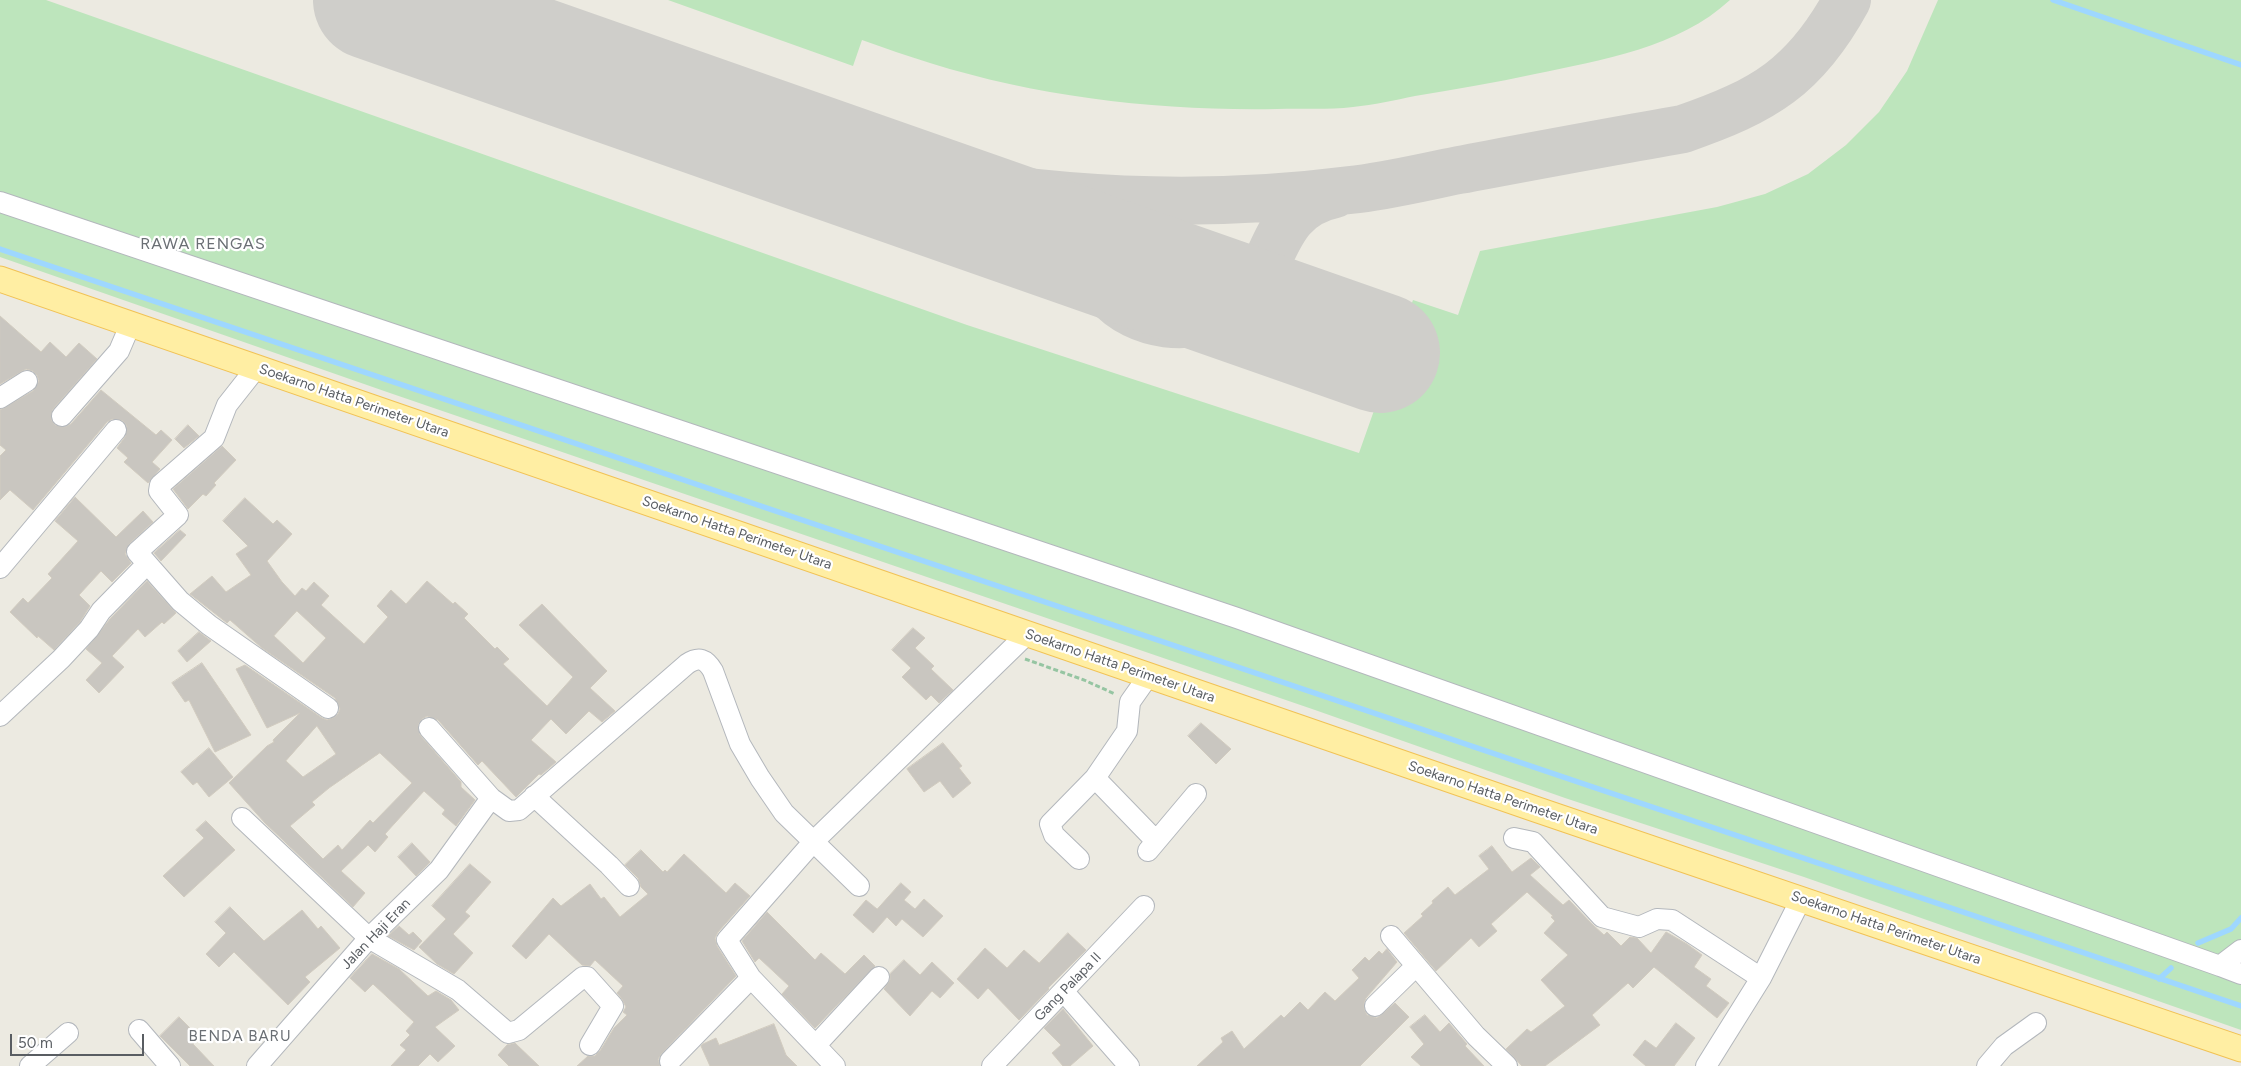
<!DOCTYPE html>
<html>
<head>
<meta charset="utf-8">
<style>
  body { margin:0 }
  #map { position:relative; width:2241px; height:1066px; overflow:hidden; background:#eceae1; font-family:Figtree,sans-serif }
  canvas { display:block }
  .scale { position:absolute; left:10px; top:1034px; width:134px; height:22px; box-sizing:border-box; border:2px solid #595d62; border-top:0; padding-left:6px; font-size:15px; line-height:18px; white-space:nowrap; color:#595d62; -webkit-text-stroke:4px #fff; paint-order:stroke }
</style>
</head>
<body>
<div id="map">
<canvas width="2241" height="1066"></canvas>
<div class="scale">50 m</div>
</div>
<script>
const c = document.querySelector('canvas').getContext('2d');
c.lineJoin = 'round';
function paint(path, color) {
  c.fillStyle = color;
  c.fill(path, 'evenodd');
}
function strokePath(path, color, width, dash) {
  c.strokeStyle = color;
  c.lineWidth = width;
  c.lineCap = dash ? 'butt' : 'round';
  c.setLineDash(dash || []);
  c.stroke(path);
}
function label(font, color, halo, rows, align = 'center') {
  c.font = font + ' Figtree,sans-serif';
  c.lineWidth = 4.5;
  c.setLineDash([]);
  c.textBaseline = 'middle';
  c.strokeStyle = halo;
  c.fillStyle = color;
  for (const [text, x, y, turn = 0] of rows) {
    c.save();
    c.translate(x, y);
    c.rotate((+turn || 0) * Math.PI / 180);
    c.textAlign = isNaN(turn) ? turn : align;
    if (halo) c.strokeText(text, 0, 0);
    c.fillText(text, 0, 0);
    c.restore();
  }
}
paint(new Path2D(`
  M0,0H46L967,325L1359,453L1413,300L1458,315L1480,251L1717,207L1765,194L1808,174L1846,145L1879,112L1907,71L1938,0H2241V1030L1804,877L1565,798L1315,710L387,392L0,257Z
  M668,0H1730C1678,48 1602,60 1535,74C1495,83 1455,89 1415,96C1395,100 1374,105 1353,107C1328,110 1302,108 1277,109C1161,111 1042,98 930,63C907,56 885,48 862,40L853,66Z`), '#bde5bc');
strokePath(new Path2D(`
  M2053,0L2241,65
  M0,249L2241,1006
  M2198,943L2231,929L2241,918
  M2159,979L2171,968`), '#9ed7ff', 5.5);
strokePath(new Path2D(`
  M772,140C830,154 889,171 948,181C1080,203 1217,207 1350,190C1387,186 1423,177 1459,170C1534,156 1608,142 1683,129C1764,101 1805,77 1847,0
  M965,209C997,221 1042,233 1071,251C1088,262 1095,279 1108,294C1137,327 1193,334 1230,310C1280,278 1264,209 1335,194`), '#cfceca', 48);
strokePath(new Path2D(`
  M373,0L1380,353`), '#cfceca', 120);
const building = new Path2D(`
  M0,316L41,352L50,342L66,357L79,343L97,359L53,409L51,419L55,425L65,427L71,424L101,390L156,435L161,430L172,440L152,462L160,469L148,483L124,462L128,458L117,448L125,437L127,426L123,421L112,419L107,422L33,510L10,490L0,500V456L6,450L0,445V410L33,391L39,381L37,375L33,371L26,369L0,384Z
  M188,425L199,436L184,448L175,439Z
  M222,446L236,460L214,483L216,485L206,496L203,494L188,509L173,489Z
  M75,497L116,537L143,511L153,522L129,544L125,554L131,563L112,582L101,571L79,595L90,606L80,622L54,650L38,636L37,638L10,612L23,598L28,603L52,578L48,574L78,541L55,521Z
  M245,498L273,524L277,520L292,534L267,561L282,582L295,596L302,588L306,591L314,582L329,596L321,605L364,644L388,617L377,606L391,590L406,604L427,581L453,604L455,602L468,614L464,618L495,649L497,647L509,659L503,664L547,706L573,677L519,625L542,604L607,671L590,688L615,711L602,722L589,711L566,734L551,719L531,740L556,762L541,775L539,774L516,797L482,761L478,765L438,720L427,716L422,719L418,725L420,735L461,782V787L475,800L456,826L442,814L445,810L424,791L385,834L388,837L375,852L368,845L341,871L365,893L353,907L265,823L229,783L267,746L274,742L273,740L300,713L267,728L236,669L245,665L322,718L327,720L333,718L338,714L340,709L335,698L262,648L230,620L227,623L190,594L212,576L226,592L251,575L236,554L248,546L223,521ZM297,611L326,638L303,663L274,636ZM317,726L336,754L303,777L286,761ZM380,753L412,783L373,823L370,820L342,850L338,845L323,859L290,826L315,805L312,802L329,788Z
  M180,530L186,535L161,561L154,553Z
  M147,581L176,613L164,624L162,622L145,637L138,629L112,656L124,667L99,693L86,680L102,663L86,649L110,619Z
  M913,628L925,638L915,648L934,666L931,669L953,690L939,703L931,695L926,700L902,677L911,668L892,650Z
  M199,632L211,641L187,662L178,651Z
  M202,663L251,735L215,752L189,700L185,702L172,683Z
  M1201,723L1231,749L1216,764L1188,736Z
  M943,743L962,766L959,768L971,783L953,798L940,781L924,792L907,769Z
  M209,748L233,777L209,797L197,782L193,785L181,772Z
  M206,821L235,850L184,897L163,876L204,838L196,830Z
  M412,843L430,862L416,876L398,857Z
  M1492,846L1512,872L1531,858L1540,867L1530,875L1563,905L1569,900L1593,925L1604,935L1607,932L1621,946L1630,937L1637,938L1651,953L1666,932L1687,944L1702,955L1694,967L1711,979L1706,986L1729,1003L1717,1018L1654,967L1633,988L1628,983L1592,1015L1600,1025L1545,1066H1522L1506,1049L1527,1029L1531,1032L1565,1006L1541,980L1568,955L1544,933L1555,921L1551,917L1553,916L1527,892L1491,924L1497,931L1479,947L1471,938L1436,971L1404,933L1423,916L1421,914L1433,903L1432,901L1448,887L1455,895L1489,869L1479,856Z
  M641,850L663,872L665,870L667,872L684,854L726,893L735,883L750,896L718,932L715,938L717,946L736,976L662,1053L658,1059L660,1066H577L588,1056H595L600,1051L614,1028L627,1015L623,1012L626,1007L622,999L617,993L623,986L595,960L590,966L582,965L549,934L526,959L512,946L553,898L561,906L590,884L601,899L604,897L620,917L648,894L641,887L638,878L625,865Z
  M470,864L491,882L465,912L470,916L453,934L473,953L454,974L437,964L419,947L446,919L432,906Z
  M901,883L911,892L904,900L915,909L924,899L943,916L923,937L902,919L896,926L887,917L873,933L853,915L866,900L877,909Z
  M230,907L264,941L302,910L318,929L321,926L340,948L305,977L310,982L288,1005L234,952L219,967L206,954L226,933L215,922Z
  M767,912L815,960L821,953L845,974L864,955L875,966L815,1028L782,994L789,986L759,958L755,962L742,941Z
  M399,926L409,935L413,932L422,941L414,950L388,936Z
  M1068,933L1086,950L1048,988L1049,989L1019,1020L988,988L978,999L957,979L985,948L1007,968L1024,950L1039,963Z
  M1387,949L1397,962L1366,998L1364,1003V1009L1367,1015L1377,1018L1395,1003L1409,1017L1360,1066H1197L1223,1042L1221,1038L1232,1031L1244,1049L1281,1015L1284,1018L1300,1002L1308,1010L1325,992L1335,1001L1359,978L1352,970L1365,957L1369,961L1379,951L1382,954Z
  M372,954L399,969L428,996L436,991L451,1000L459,1010L435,1027L455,1046L438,1062L430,1054L418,1066H391L406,1050L400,1045L410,1035L406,1031L414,1022L373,984L365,992L350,978Z
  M904,960L920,975L932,962L954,983L940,998L932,991L910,1016L884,989L890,980V974Z
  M1063,1009L1093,1046L1070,1066H1063L1052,1053L1061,1045L1044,1028Z
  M1425,1015L1440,1032L1449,1023L1467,1044L1465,1046L1484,1066H1421L1411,1057L1424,1044L1410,1027Z
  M179,1017L199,1037L193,1044L214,1066H190L160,1036Z
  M1676,1023L1695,1038L1674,1066H1646L1633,1055L1645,1040L1656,1048Z
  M774,1024L786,1055L797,1066H710L701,1046L703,1044L716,1038L719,1045Z
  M515,1043L539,1066H509L498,1055L507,1045Z`);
paint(building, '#c9c6c0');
strokePath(building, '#d1cbbf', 1);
const minor = new Path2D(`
  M0,202L1237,618L2220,966L2241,950
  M257,367L227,405L214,438L160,485L159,491L178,515L137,552L180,601L209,625L328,708
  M0,398L27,381
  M62,416L119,351L131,323
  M0,568L116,430
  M0,716L61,659L89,629L101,611L147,564
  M429,728L491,798L509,811L519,810L687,664C699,656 706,659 713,671L740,744L760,778L784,813L859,886
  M1095,778L1156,841
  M534,796L609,865L629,886
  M242,818L369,938L458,990L508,1033L519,1030L583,977H587L613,1006L590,1045
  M1514,838L1533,842L1602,917L1639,927L1657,919L1672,920L1761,978
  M1148,851L1196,794
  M1079,859L1054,835L1050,824L1095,778L1123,737L1127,731L1130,702L1149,675
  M1391,936L1476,1036L1507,1066
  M2220,966L2241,974
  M1064,992L1129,1066
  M1375,1006L1416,966
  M139,1030L170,1066
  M816,1045L879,977
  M670,1061L751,978
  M30,1066L68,1033
  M257,1066L369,938L439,870L491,798
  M835,1066L751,978L727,940L814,841L1027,634
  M992,1066L1144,906
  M1706,1066L1761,978L1801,899
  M1987,1066L2004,1046L2036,1023`);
const major = new Path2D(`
  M0,279L1535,809L2241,1049`);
strokePath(minor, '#b3b7bc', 22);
strokePath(major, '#f1c255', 27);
strokePath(new Path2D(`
  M1025,659L1084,680L1115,694`), '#96c5a2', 3, [5, 2.5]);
strokePath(minor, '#fff', 20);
strokePath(major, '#ffeea3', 25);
label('14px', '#595d62', '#fff', [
  ["Soekarno Hatta Perimeter Utara",354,401,19],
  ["Soekarno Hatta Perimeter Utara",737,533,19],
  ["Soekarno Hatta Perimeter Utara",1120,666,19],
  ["Soekarno Hatta Perimeter Utara",1503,798,19],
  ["Soekarno Hatta Perimeter Utara",1886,928,19],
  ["Jalan Haji Eran",376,934,-46],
  ["Gang Palapa II",1068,987,-46]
]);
c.letterSpacing = '1px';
label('15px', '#6a6f74', '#fff', [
  ["BENDA BARU",240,1037]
]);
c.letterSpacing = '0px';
c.letterSpacing = '1px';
label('16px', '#6a6f74', '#fff', [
  ["RAWA RENGAS",203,244]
]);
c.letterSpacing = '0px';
</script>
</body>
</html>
